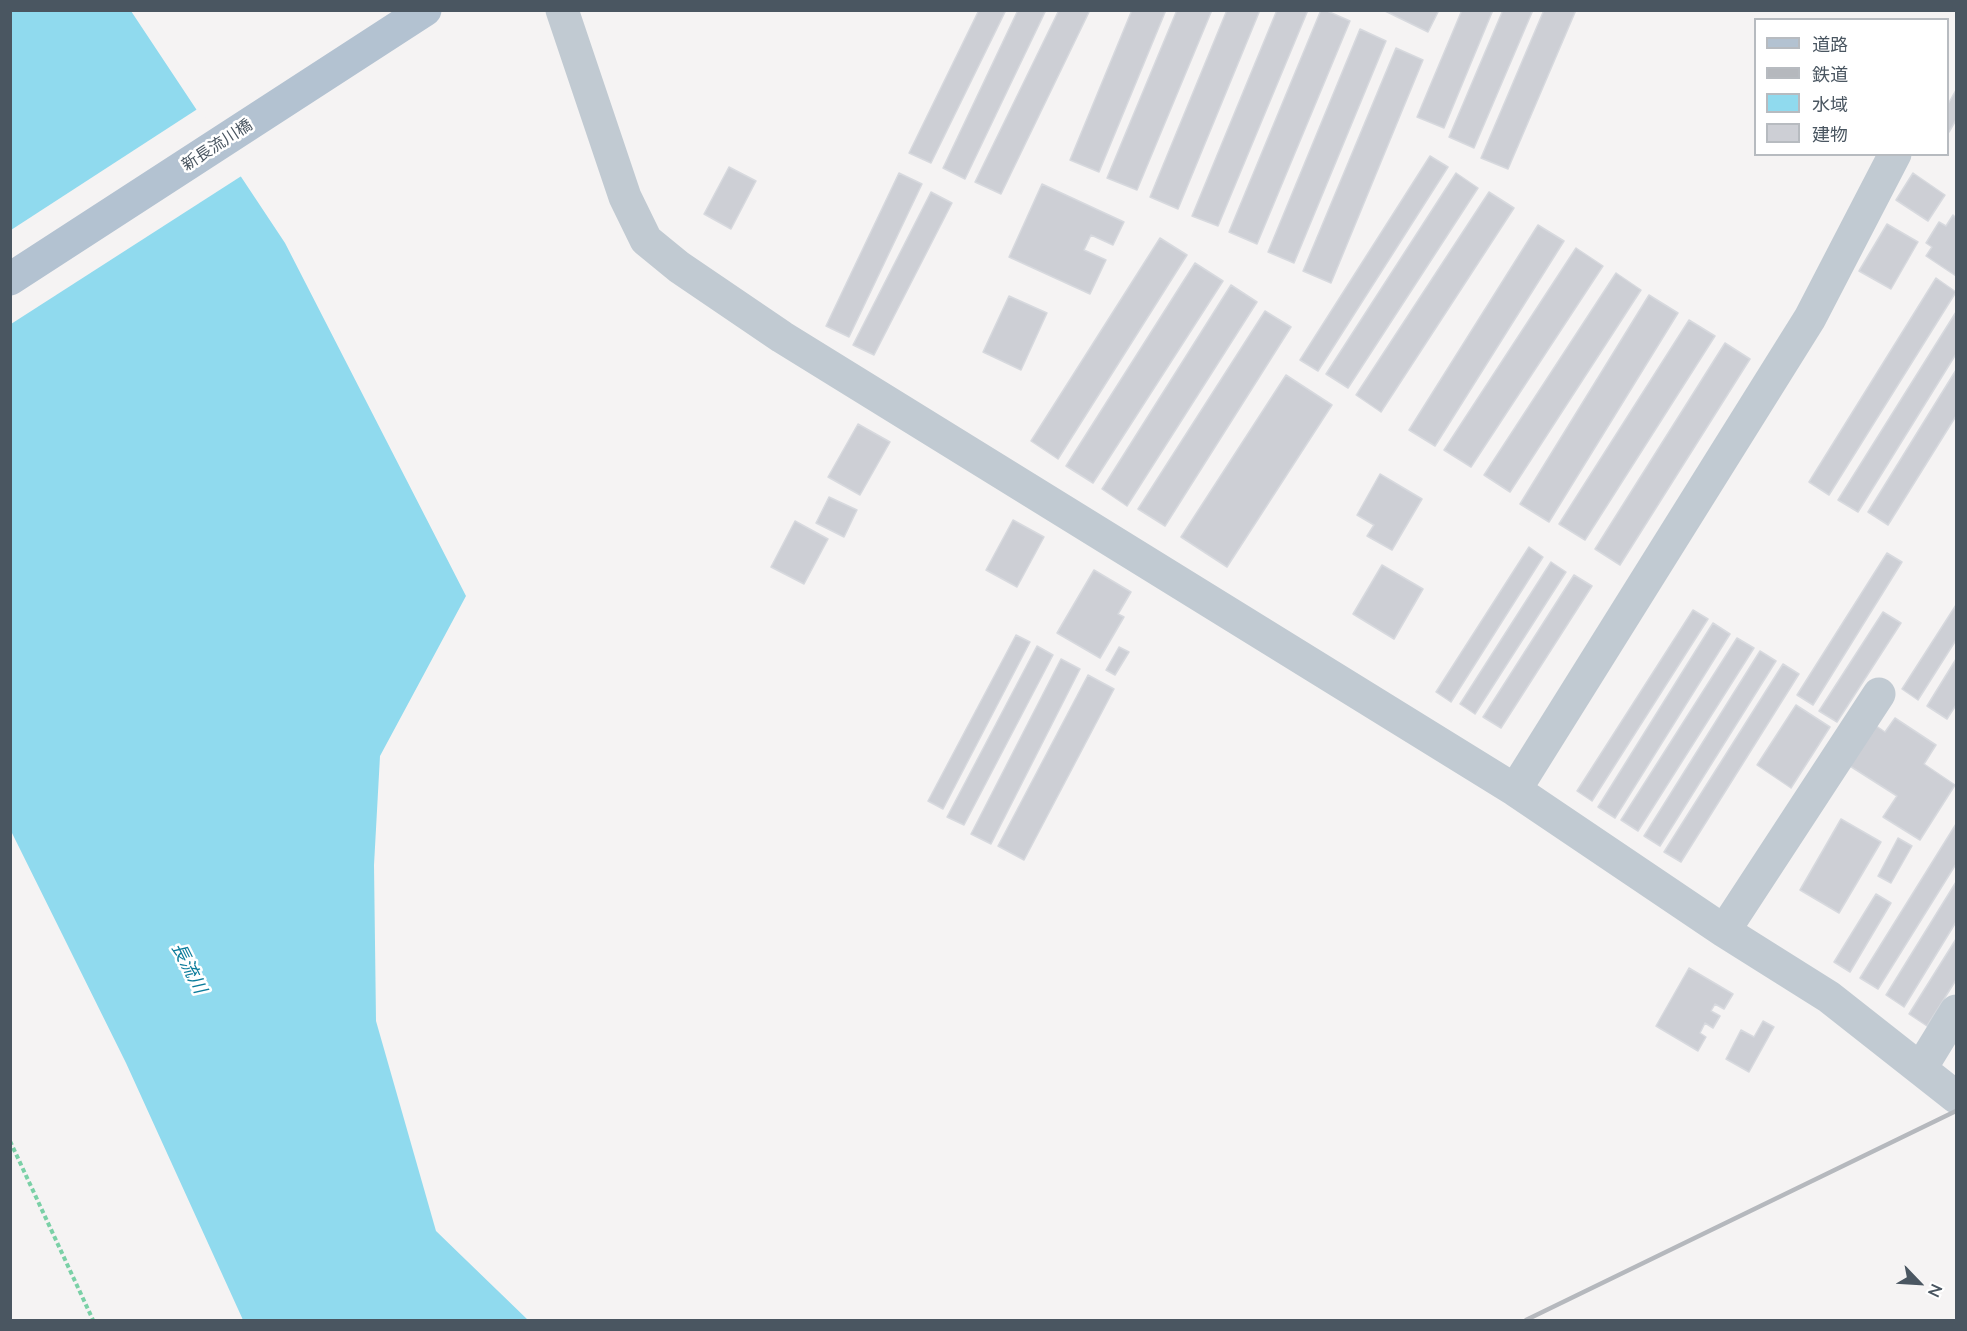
<!DOCTYPE html>
<html>
<head>
<meta charset="utf-8">
<style>
  body { margin:0 }
  #map { position:relative; width:1967px; height:1331px; overflow:hidden; background:#f5f3f3; font-family:Lato,"Noto Sans JP",sans-serif }
  canvas { display:block }
  .frame { position:absolute; inset:0; border:12px solid #4a5661; pointer-events:none }
  .legend { position:absolute; left:1754px; top:18px; width:195px; height:138px; box-sizing:border-box; background:#fff; border:2px solid #b7bbc0; margin:0; padding:8px 10px; list-style:none; font-size:18px; color:#4a5661 }
  .legend li { display:flex; align-items:center; gap:12px; height:30px }
  .legend b { width:30px; border:2px solid #b7bbc0 }
  .north { position:absolute; left:1889px; top:1253px; width:60px; height:60px; -webkit-text-stroke:4px #fff; paint-order:stroke; rotate:115deg; font-size:16px; font-weight:700; line-height:24px; text-align:center; color:#4a5661 }
  .north::after { content:''; display:block; margin:auto; width:21px; height:27px; background:#4a5661; clip-path:polygon(50% 0,100% 100%,50% 72%,0 100%) }
</style>
</head>
<body>
<div id="map">
<canvas width="1967" height="1331"></canvas>
<div class="frame"></div>
<ul class="legend">
<li><b style="height:8px;background:#b3c2d1"></b>道路</li>
<li><b style="height:8px;background:#b5b8bd"></b>鉄道</li>
<li><b style="height:16px;background:#90daee"></b>水域</li>
<li><b style="height:16px;background:#cdcfd5"></b>建物</li>
</ul>
<div class="north">N</div>
</div>
<script>
const c = document.querySelector('canvas').getContext('2d');
c.lineJoin = 'round';
function paint(path, color) {
  c.fillStyle = color;
  c.fill(path, 'evenodd');
}
function strokePath(path, color, width, dash) {
  c.strokeStyle = color;
  c.lineWidth = width;
  c.lineCap = dash ? 'butt' : 'round';
  c.setLineDash(dash || []);
  c.stroke(path);
}
function label(font, color, halo, rows, align = 'center') {
  c.font = font + ' Lato,"Noto Sans JP",sans-serif';
  c.lineWidth = 5;
  c.setLineDash([]);
  c.textBaseline = 'middle';
  c.strokeStyle = halo;
  c.fillStyle = color;
  for (const [text, x, y, turn = 0] of rows) {
    c.save();
    c.translate(x, y);
    c.rotate((+turn || 0) * Math.PI / 180);
    c.textAlign = isNaN(turn) ? turn : align;
    if (halo) c.strokeText(text, 0, 0);
    c.fillText(text, 0, 0);
    c.restore();
  }
}
paint(new Path2D(`
  M11,11H131L285,243L466,596L380,756L374,865L376,1021L436,1231L528,1320H243L126,1063L11,831Z`), '#90daee');
paint(new Path2D(`
  M199,108L243,175L11,324V230Z`), '#f5f3f3');
const building = new Path2D(`
  M979,10H1006L931,163L909,153Z
  M1018,10H1046L965,179L943,168Z
  M1059,10H1090L1001,194L975,182Z
  M1132,10H1166L1099,172L1070,160Z
  M1177,10H1212L1137,190L1107,178Z
  M1227,10H1260L1178,209L1150,197Z
  M1277,10H1308L1218,226L1192,216Z
  M1321,10H1325L1350,21L1257,244L1229,232Z
  M1383,10H1439L1428,32Z
  M1462,10H1493L1444,128L1417,117Z
  M1503,10H1533L1474,148L1449,137Z
  M1544,10H1576L1508,169L1481,158Z
  M1360,29L1386,41L1294,263L1268,252Z
  M1396,48L1423,60L1331,283L1303,271Z
  M1956,90V120L1949,132L1948,131V104Z
  M1430,156L1448,167L1318,371L1300,360Z
  M729,167L756,181L731,229L704,214Z
  M899,173L922,184L849,337L826,326Z
  M1456,173L1478,188L1348,388L1326,374Z
  M1913,173L1945,195L1928,221L1896,200Z
  M1042,184L1124,222L1113,245L1091,235L1084,250L1106,260L1090,294L1009,257Z
  M931,192L952,203L874,355L853,345Z
  M1489,192L1514,208L1381,412L1356,395Z
  M1953,215L1956,218V276L1926,256L1932,247L1926,243L1939,222L1946,226Z
  M1887,224L1918,242L1891,289L1859,271Z
  M1538,225L1564,241L1435,446L1409,430Z
  M1160,238L1187,255L1058,459L1031,441Z
  M1576,248L1603,266L1471,467L1444,450Z
  M1195,263L1223,281L1093,483L1066,466Z
  M1616,273L1641,290L1510,492L1484,475Z
  M1936,278L1956,292L1829,495L1809,482Z
  M1231,285L1257,302L1127,506L1102,489Z
  M1649,295L1678,313L1549,522L1520,504Z
  M1009,296L1047,313L1021,370L983,352Z
  M1265,311L1291,327L1165,526L1138,509Z
  M1956,312V354L1858,512L1838,500Z
  M1689,320L1715,336L1585,540L1559,524Z
  M1725,343L1750,359L1620,565L1595,549Z
  M1956,370V416L1888,525L1868,512Z
  M1286,375L1332,405L1227,567L1181,537Z
  M858,424L890,442L860,495L828,477Z
  M1380,474L1422,499L1392,550L1367,536L1374,525L1357,515Z
  M829,497L857,510L844,537L816,523Z
  M1013,520L1044,537L1017,587L986,570Z
  M795,521L828,539L804,584L771,567Z
  M1529,547L1543,557L1451,702L1436,692Z
  M1887,553L1902,562L1813,705L1797,695Z
  M1551,562L1566,572L1475,714L1460,704Z
  M1382,565L1423,589L1394,639L1353,614Z
  M1094,570L1131,592L1118,614L1124,617L1100,658L1057,633Z
  M1574,575L1592,586L1501,728L1483,717Z
  M1956,605V640L1918,700L1902,689Z
  M1693,610L1708,619L1592,801L1577,791Z
  M1883,612L1901,623L1837,722L1819,711Z
  M1713,623L1730,634L1615,818L1598,807Z
  M1016,635L1030,642L943,809L928,801Z
  M1737,638L1754,648L1638,831L1621,820Z
  M1037,646L1053,655L964,825L947,817Z
  M1119,647L1129,652L1115,675L1106,670Z
  M1760,651L1776,661L1660,846L1644,836Z
  M1061,659L1080,669L991,844L971,834Z
  M1956,659V705L1947,719L1927,706Z
  M1783,664L1799,674L1681,862L1664,852Z
  M1088,675L1114,689L1024,860L998,846Z
  M1796,705L1830,727L1791,788L1757,765Z
  M1895,718L1936,745L1924,764L1955,785L1920,840L1883,817L1897,796L1842,761L1869,721L1885,732Z
  M1841,819L1881,842L1839,913L1800,890Z
  M1956,824V864L1878,989L1860,978Z
  M1898,838L1912,846L1891,883L1878,876Z
  M1956,882V922L1904,1007L1886,995Z
  M1876,894L1891,903L1850,972L1834,962Z
  M1956,939V980L1927,1026L1909,1014Z
  M1689,968L1733,994L1724,1009L1715,1004L1711,1011L1720,1016L1713,1028L1705,1023L1700,1033L1706,1037L1698,1051L1656,1026Z
  M1763,1021L1774,1027L1749,1072L1726,1059L1741,1030L1754,1037Z`);
paint(building, '#cdcfd5');
strokePath(building, '#d7d9de', 1.5);
strokePath(new Path2D(`
  M10,1141L93,1320
  M10,1320H12`), '#7ad0a6', 4, [4.5, 3]);
strokePath(new Path2D(`
  M562,10L625,197L646,240L679,267L782,337L1515,790L1724,931L1829,997L1956,1097
  M1515,790L1810,318L1895,154
  M1724,931L1879,694
  M1921,1068L1956,1011`), '#c1cad2', 33);
strokePath(new Path2D(`
  M10,279L425,10`), '#b3c2d1', 33);
strokePath(new Path2D(`
  M1526,1320L1956,1111`), '#b5b8bd', 4.5);
label('16px', '#4a5661', '#fff', [
  ["新長流川橋",217,145,-33]
]);
label('italic 18px', '#0c7c9b', '#fff', [
  ["長流川",189,968,63]
]);
</script>
</body>
</html>
